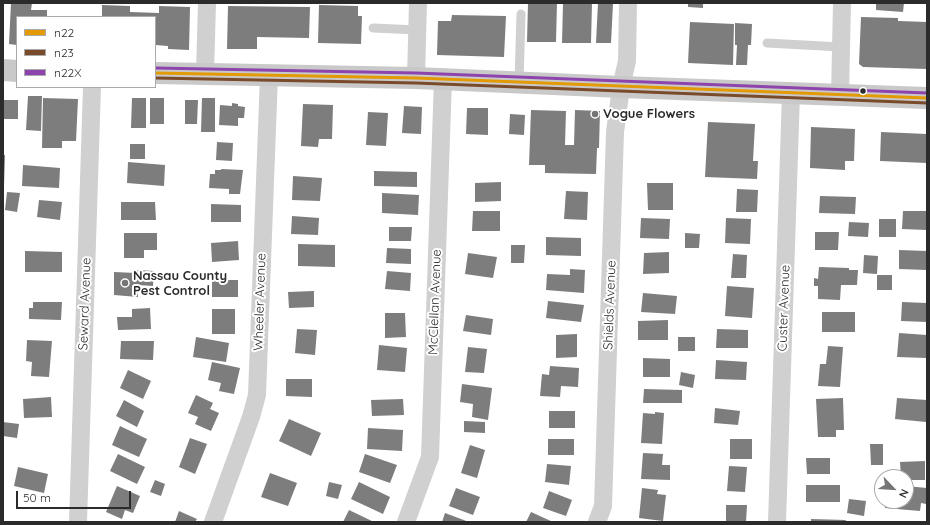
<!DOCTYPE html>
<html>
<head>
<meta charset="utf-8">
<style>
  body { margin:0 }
  #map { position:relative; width:930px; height:525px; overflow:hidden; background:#fff; font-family:Quicksand,sans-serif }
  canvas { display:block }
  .frame { position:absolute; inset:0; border:4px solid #2b2b2b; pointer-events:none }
  .legend { position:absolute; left:16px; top:16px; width:140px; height:72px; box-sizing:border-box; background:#fff; border:1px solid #aaa; margin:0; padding:5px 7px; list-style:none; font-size:12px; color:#2b2b2b }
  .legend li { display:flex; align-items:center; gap:8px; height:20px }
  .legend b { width:20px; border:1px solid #aaa }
  .north { position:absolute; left:874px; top:469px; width:40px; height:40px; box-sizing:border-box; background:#fff; border:1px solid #aaa; border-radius:50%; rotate:115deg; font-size:11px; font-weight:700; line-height:16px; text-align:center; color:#2b2b2b }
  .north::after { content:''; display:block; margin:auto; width:14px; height:18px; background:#757575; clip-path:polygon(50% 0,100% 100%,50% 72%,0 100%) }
  .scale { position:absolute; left:16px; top:491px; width:115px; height:18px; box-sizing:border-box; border:2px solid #2b2b2b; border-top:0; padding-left:5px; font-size:12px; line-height:14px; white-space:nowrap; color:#2b2b2b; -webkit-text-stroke:3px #fff; paint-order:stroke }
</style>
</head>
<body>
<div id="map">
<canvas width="930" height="525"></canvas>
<div class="frame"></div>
<ul class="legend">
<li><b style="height:5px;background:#e39a04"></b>n22</li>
<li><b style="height:5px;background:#7a4b2a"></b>n23</li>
<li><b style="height:5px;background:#8e44ad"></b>n22X</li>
</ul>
<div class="north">N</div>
<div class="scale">50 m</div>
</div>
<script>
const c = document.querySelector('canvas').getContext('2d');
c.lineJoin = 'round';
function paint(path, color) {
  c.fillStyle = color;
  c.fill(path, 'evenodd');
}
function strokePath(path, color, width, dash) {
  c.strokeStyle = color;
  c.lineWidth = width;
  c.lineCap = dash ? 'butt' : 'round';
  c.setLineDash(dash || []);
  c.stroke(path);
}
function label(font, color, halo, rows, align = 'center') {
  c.font = font + ' Quicksand,sans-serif';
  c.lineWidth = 4;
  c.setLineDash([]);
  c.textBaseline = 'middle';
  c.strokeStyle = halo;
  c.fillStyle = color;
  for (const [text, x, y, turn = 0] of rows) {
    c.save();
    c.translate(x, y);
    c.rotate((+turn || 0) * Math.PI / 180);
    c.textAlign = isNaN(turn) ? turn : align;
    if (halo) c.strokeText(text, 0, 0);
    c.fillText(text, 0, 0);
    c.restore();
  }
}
paint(new Path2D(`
  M11,3H32L31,10H47V17H17V45L9,44Z
  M528,3H557L556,42H527Z
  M563,3H592L591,43H562Z
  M598,3L613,4L611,43H596Z
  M688,3H703V8L688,7Z
  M876,3H904L903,12L876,10Z
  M102,5L130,6V12L159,13V6L190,7L189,50L168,49V46L155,45V17H102Z
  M319,5L358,6V16H362L361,44L318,43Z
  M228,6L310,7L309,38L257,37V49H227Z
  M452,15L506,16L504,57L437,55L438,21H451Z
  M861,17L898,18V21L927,22V69L863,67L859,64Z
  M690,22L734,24L733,65L688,63Z
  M735,23L752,24L751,45H748L747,65H736L737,45H735Z
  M28,96H42L41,131L26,130Z
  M43,98L78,99L76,141H62V148H42Z
  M132,98H146V128H131Z
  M150,98H164V124H150Z
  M202,98H215V132H201Z
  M3,100H18V119H3Z
  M185,100H198L197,124H185Z
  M232,103L238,104V106L245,107L244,118H238V126L219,125L220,105L232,106Z
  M303,104L333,105L332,139H319L318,147L301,146Z
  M404,106L422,107L421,134L402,133Z
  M467,108H488V135L466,134Z
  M531,110L566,111L565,145H574L575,110L600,111L599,148H597L596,174L545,173V165H529Z
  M368,112L388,113L386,146L366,145Z
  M510,114L525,115L524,135L509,134Z
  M708,122L755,124L753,161H758L757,179L705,177Z
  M811,127L855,129L854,161H845V170L810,168Z
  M881,132L927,134V163L880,161Z
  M217,142L233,143L232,161L216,160Z
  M130,144H145V159H130Z
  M3,155H5L4,186H3Z
  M128,162L165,165L164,186L127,183Z
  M23,165L60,168L59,188L22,186Z
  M221,169L243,170L240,194H229V189L209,188L210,174H215V170H221Z
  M374,171L417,172V187L374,186Z
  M293,176L322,178L320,201L292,200Z
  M501,182V201L475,202V183Z
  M647,183H673V210H648Z
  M737,189L758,190L757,212H736Z
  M566,191L588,192L587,220L564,219Z
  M7,192L20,193L17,212L5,210Z
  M382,193L419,195L418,215L382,213Z
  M820,196L856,197L855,214L819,213Z
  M39,200L62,202L60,220L37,217Z
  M121,202H155L156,220H121Z
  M211,204L241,205V222H211Z
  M473,211H500V231H472Z
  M903,211H927V230L902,229Z
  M292,216L319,218L318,235L291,234Z
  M641,218L670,219L669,239L640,238Z
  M726,218L751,219L750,244L725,243Z
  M879,219H896V237H879Z
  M849,222L869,223L868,237L848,236Z
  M389,227H412L411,241H389Z
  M815,232H839L838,250H815Z
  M124,233H157V250H144V258H124Z
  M685,233L700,234L699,248H685Z
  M546,237L581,238V256L546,255Z
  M238,241L239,260L212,262L211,243Z
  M298,244L335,245V267L298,266Z
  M511,245H525L524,263H511Z
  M387,248L411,249V264L386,263Z
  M899,250L927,251V270L899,269Z
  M25,251L62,252V272H25Z
  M669,252V273L643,274L644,253Z
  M468,253L497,257L493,278L465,274Z
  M733,254L747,255L746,278H731Z
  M864,255L878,256L877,274L863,273Z
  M819,267L849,268V270H858L857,285H841L840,300L818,299V286H814V278L818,279Z
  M570,269L585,270L584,293L546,290L547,274L570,275Z
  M136,270L154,271L153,286L138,285V297L114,295V272L136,273Z
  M387,271L411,273L410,291L385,289Z
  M877,275H892V290H877Z
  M212,280H238V297H212Z
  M727,286L754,288L752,318L725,316Z
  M314,291V307L289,308L288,292Z
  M643,293L677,296L675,314L641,312Z
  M548,301L584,305L581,322L546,318Z
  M33,302H62L61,320L29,319V308H33Z
  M902,302L927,303V322L901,321Z
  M150,308L151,329L118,330L117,317H132V309Z
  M212,309H235V334H212Z
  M822,312H855V332H822Z
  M385,313H405L406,337L385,338Z
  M466,315L493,319L491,335L463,331Z
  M668,320V340H638V321Z
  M297,329L317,330L315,355L295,353Z
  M717,329L748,330V348H716Z
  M899,333L927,335L926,358L897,357Z
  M577,334V357L556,358V335Z
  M196,337L229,343L226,362L193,357Z
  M678,337H695V351H678Z
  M27,340L52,341L49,377L31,376L32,362L26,361Z
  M121,341H154L153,360L120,359Z
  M379,345L407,348L405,372L377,370Z
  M828,346L843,347L840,387L818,386L820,364H826Z
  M468,347L487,349L484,373L465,372Z
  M643,358L670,359V377H643Z
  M716,360L747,362L746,380L715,379Z
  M212,362L240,368L234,394L219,391L221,383L208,380Z
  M550,366L579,368L578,387L561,386L560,397L540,396L542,374L549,375Z
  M128,370L151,381L143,399L120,388Z
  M681,372L695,375L693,388L679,385Z
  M286,379H312V397L286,396Z
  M462,384L492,388L488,420L472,417L473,404L460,402Z
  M644,389L682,390V403H643Z
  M196,395L213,403L210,409L219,413L211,431L195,424L198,417L188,413Z
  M51,397L52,417L24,418L23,399Z
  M843,398L844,430H836V437H818L816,399Z
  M897,398L927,400L926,422L895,419Z
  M403,399L404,415L372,416L371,400Z
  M124,400L144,411L137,427L116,416Z
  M715,408L740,411L738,425L714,423Z
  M549,411H575V428H549Z
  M655,412L664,413L662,444L641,443L643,413L655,414Z
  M289,419L321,433L311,456L279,441Z
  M464,421L485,422V433L464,432Z
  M3,422L19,424L17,438L3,436Z
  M120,426L147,439L139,457L112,445Z
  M368,428L403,430L402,451L367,449Z
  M190,438L207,444L195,474L179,467Z
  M548,439H574V455H548Z
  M730,439H752V459H730Z
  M870,444H883V465H871Z
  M470,445L485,450L477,478L461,473Z
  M643,453L663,454L662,465H670V480L641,479Z
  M118,454L145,467L137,484L110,471Z
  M365,454L397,465L390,483L359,472Z
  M806,458H830V474H807Z
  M925,461V480H906V477H901L900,462Z
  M547,464L571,466L569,485L545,482Z
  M729,466L747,467L745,492L727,491Z
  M18,467L48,474L44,493L14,486Z
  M270,473L297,483L288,506L261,497Z
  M155,480L165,484L161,496L150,492Z
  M329,482L342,485L338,499L326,496Z
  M359,482L390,497L383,514L351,499Z
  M806,485H840V502H806Z
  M117,486L140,496L133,513L125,510L122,519L106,512Z
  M906,486L927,488L926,504L921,503L920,511L885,508L886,501H906Z
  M456,488L480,497L473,515L449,506Z
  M642,488L658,490L657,494L666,495L663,521L639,518Z
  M549,491L572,500L566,516L543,508Z
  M849,499L866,501L864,516L847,513Z
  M726,505H747L746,522H726Z
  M349,510L374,522H343Z
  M179,511L197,519L195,522H175Z
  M531,512L553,522H526Z
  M445,513L469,522H442Z
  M811,519L846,520L845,522H811Z`), '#7d7d7d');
strokePath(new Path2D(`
  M373,28L418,30
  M767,43L841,47
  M519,82L521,14`), '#d0d0d0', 9);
strokePath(new Path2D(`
  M205,74L207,3
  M416,78L418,3
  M840,95L842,3
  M78,522L92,87
  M213,522L251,417L257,395L269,75
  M406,522L430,457L443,79
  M597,522L603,506L615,132L621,87L627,61L628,3
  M777,522L791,93`), '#d0d0d0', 18);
strokePath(new Path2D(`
  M3,70L17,71
  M155,73L416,78L621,87L927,98`), '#c9c9c9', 22);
strokePath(new Path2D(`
  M155,73L416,78L927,98`), '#e39a04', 3);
strokePath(new Path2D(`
  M155,78L416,83L927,103`), '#7a4b2a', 3);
strokePath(new Path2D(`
  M155,68L416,73L927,93`), '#8e44ad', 3);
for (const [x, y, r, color] of [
  [863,91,3.5,"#2b2b2b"],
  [595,114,4,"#757575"],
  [125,283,4,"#757575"]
]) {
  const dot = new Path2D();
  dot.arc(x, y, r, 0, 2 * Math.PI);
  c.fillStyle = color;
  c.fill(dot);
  strokePath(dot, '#fff', 1.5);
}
label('bold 13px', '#2b2b2b', '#fff', [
  ["Vogue Flowers",603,114],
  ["Nassau County",133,276],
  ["Pest Control",133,291]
], 'left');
label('13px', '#2b2b2b', '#fff', [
  ["Wheeler Avenue",260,302,-88],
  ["McClellan Avenue",435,302,-88],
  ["Seward Avenue",85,304,-88],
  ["Shields Avenue",610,305,-88],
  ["Custer Avenue",784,308,-88]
]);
</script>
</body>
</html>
